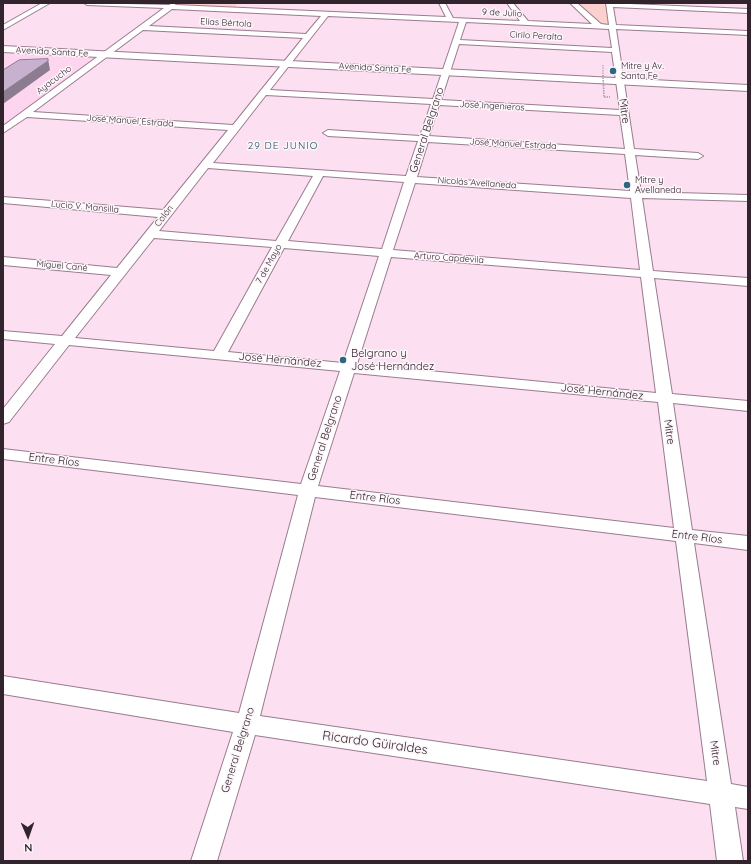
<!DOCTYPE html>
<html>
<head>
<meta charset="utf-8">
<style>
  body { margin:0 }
  #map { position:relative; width:751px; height:864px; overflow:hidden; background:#fce0f2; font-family:Quicksand,sans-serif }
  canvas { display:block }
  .frame { position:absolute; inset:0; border:4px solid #31242c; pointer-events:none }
  .north { position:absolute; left:8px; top:816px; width:40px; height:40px; -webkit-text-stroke:3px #fcf5f9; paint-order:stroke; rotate:178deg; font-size:11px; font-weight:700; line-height:16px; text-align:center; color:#31242c }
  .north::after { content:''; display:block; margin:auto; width:14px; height:18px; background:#31242c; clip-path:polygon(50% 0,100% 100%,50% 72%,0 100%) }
</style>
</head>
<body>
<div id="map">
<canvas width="751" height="864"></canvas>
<div class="frame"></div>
<div class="north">N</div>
</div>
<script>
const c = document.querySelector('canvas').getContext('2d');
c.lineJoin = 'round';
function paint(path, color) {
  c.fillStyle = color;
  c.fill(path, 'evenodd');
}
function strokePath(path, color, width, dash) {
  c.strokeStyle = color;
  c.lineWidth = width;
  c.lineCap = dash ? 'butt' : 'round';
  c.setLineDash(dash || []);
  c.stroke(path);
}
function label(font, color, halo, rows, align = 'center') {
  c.font = font + ' Quicksand,sans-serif';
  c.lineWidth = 3;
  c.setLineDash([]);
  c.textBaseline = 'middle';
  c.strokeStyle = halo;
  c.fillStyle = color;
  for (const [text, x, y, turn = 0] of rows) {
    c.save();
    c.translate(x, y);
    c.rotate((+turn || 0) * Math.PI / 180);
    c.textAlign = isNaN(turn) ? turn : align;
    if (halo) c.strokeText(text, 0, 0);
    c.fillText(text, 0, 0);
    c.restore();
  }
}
paint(new Path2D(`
  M3,49L105,54L3,130Z`), '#fed5ef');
paint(new Path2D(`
  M176,3H237L236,10L171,7Z
  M573,3H609L612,27L599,26Z`), '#fcd0cc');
const street = new Path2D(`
  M42,3H50L3,30V25Z
  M84,3L169,5L173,3L176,5L446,17L439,3H445L453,18L520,21L507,3H513L528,21L592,24L570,3H577L601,24L609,25L606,3L748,9V13L613,7L616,25L748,31V35L616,29L634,149L698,153L703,156L698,159L635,155L641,192L748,195V201L642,198L653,271L748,278V286L654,278L672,394L748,401V411L673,403L692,530L748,536V550L694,543L731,784L748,787V809L735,807L743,861H717L710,804L255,735L217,861H191L233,732L3,694V676L239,713L298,495L3,459V449L301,484L340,371L69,345L9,422L3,424V409L55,344L3,339V331L62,336L111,275L3,265V257L117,268L158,217L3,203V197L163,210L228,130L27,117L3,133V126L164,8L87,5ZM172,9L321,16L306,34L149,26ZM328,16L459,22L433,99L270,90ZM466,22L609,29L612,48L460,40ZM143,30L303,38L233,125L33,112ZM459,44L612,52L620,110L441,100ZM266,95L431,104L420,136L328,130L323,133L328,136L418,141L406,176L213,163ZM439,105L620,115L625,149L429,136ZM428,142L625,154L630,191L417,177ZM208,168L313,176L276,241L159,231ZM323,176L404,182L382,249L288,241ZM415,183L631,198L640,270L393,250ZM154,238L272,247L214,351L75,338ZM284,248L379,256L343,363L228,352ZM391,257L641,277L656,393L357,364ZM354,373L658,402L674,528L318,486ZM315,497L676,541L707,781L260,716Z`);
const primary = new Path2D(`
  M3,46L748,85V91L3,52Z`);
strokePath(street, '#9a7b8f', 2);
strokePath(primary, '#9a7b8f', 2);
strokePath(new Path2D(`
  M604,97H610`), '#ac96a4', 1.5, [1.5, 1]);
paint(street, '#fff');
paint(primary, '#fff');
strokePath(new Path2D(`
  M603,65V76`), '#ac96a4', 1, [1.5, 1]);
strokePath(new Path2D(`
  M603,75L604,97`), '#ac96a4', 1.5, [1.5, 1]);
paint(new Path2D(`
  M48,59L50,70L3,104V92Z`), '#8b7c90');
const building = new Path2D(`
  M48,59V61L3,92V70L19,60Z`);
paint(building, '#c7b1ce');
strokePath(building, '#8b7c90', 1);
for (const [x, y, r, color] of [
  [613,71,4,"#2c667f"],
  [627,185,4,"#2c667f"],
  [343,360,4,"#2c667f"]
]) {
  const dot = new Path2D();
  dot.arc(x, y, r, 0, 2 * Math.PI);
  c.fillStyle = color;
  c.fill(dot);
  strokePath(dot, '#fcf5f9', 1.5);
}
label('9px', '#31242c', '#fcf5f9', [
  ["9 de Julio",502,13,3],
  ["Elías Bértola",226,23,3],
  ["Cirilo Peralta",536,36,3],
  ["Avenida Santa Fe",52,52,3],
  ["Avenida Santa Fe",375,68,3],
  ["Ayacucho",54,80,-37],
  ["José Ingenieros",492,106,3],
  ["José Manuel Estrada",130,121,4],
  ["José Manuel Estrada",513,144,3],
  ["Nicolás Avellaneda",477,183,4],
  ["Lucio V. Mansilla",85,207,5],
  ["Colón",164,216,-52],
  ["Arturo Capdevila",449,258,4],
  ["7 de Mayo",269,264,-61],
  ["Miguel Cané",62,266,5]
]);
label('9px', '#31242c', '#fcf5f9', [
  ["Mitre y Av.",621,66],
  ["Santa Fe",621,76],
  ["Mitre y",635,180],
  ["Avellaneda",635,190]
], 'left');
c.letterSpacing = '1px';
label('10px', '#1f4d61', '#fcf5f9', [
  ["29 DE JUNIO",283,146]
]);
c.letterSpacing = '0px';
label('11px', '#31242c', '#fcf5f9', [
  ["Mitre",624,111,82],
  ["General Belgrano",427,130,-72],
  ["José Hernández",280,360,5],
  ["José Hernández",602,392,6],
  ["Mitre",669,432,82],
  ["General Belgrano",325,438,-72],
  ["Entre Ríos",54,460,7],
  ["Entre Ríos",375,498,7],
  ["Entre Ríos",697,537,7],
  ["General Belgrano",238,750,-73],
  ["Mitre",715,753,82]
]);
label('11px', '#31242c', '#fcf5f9', [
  ["Belgrano y",351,354],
  ["José Hernández",351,367]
], 'left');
label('13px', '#31242c', '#fcf5f9', [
  ["Ricardo Güiraldes",375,743,8]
]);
</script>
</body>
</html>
